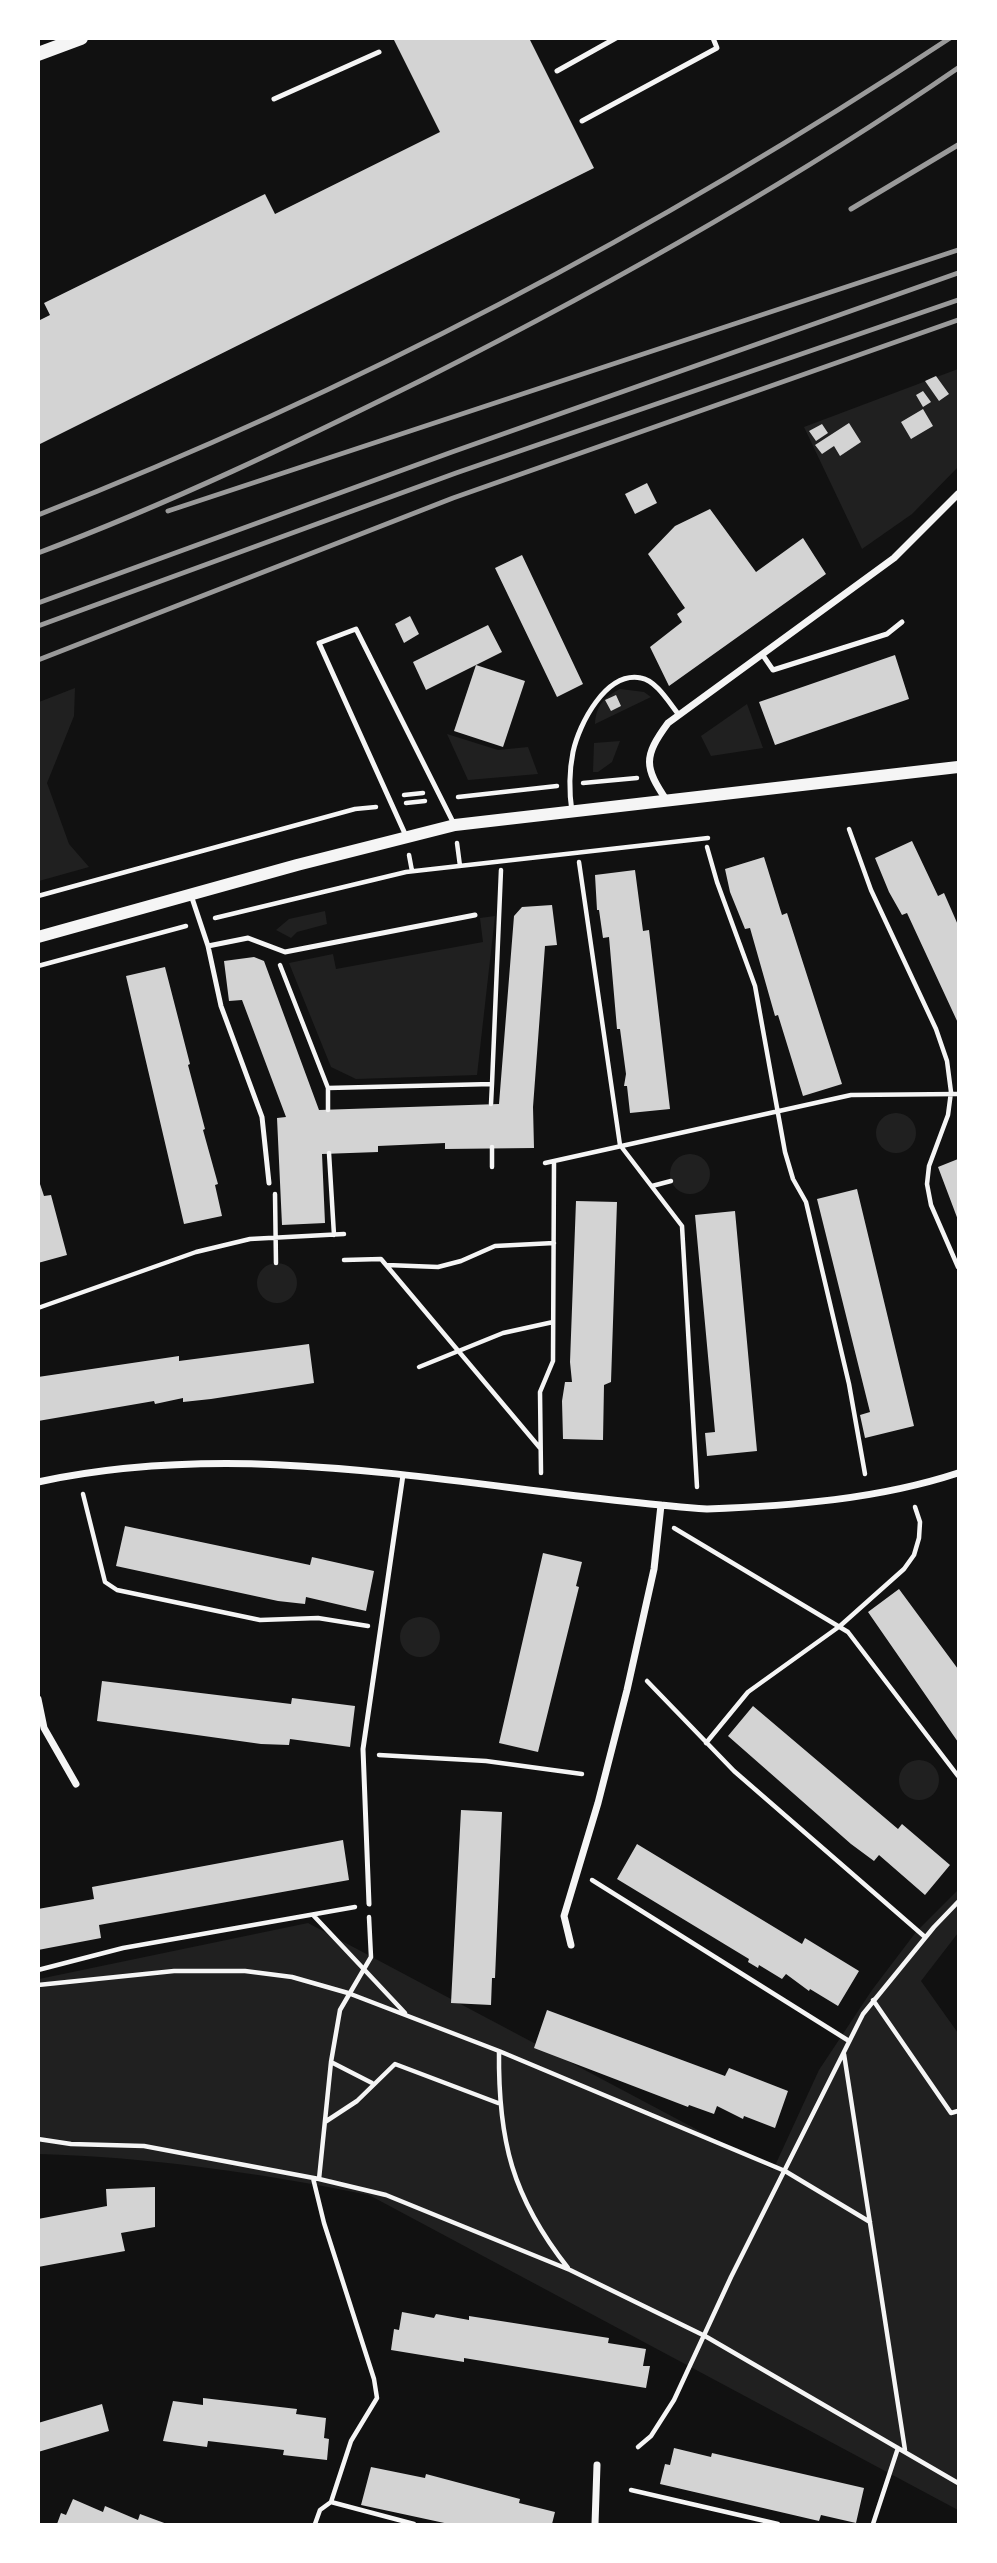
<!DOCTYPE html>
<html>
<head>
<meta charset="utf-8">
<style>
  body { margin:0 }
  #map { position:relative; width:997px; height:2563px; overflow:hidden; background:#111; font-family:"IBM Plex Serif",serif }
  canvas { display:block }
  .frame { position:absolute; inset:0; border:40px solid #fff; pointer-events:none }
</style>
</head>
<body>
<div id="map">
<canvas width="997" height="2563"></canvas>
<div class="frame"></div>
</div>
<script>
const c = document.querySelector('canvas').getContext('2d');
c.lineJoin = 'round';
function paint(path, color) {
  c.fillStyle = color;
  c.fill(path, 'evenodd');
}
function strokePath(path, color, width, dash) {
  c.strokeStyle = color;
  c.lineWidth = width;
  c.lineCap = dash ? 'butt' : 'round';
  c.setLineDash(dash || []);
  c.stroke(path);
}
paint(new Path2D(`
  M958,369V467L912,514L862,549L804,427Z
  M75,688L74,716L47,783L69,844L89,867L39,881V702Z
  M620,689L644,692L651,697L595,724C596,706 604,697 620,689Z
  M747,704L763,748L711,756L701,736Z
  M447,734L498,750L528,747L538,774L468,780Z
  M620,741L612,762L598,772H593L594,743Z
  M325,911L327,924L297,932L291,938L276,930L289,919Z
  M495,916L477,1075L356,1079L331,1067L289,963L333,954L336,969L483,942L480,918Z
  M876 1133a20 20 0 1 1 40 0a20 20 0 1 1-40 0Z
  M670 1174a20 20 0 1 1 40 0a20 20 0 1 1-40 0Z
  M257 1283a20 20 0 1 1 40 0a20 20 0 1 1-40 0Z
  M400 1637a20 20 0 1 1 40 0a20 20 0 1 1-40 0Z
  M899 1780a20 20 0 1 1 40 0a20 20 0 1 1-40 0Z
  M958,1890V1933L921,1981L958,2033V2510L369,2195C260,2173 149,2157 39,2154V1979L308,1923L773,2170L819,2070L872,1990L916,1932Z`), '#202020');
paint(new Path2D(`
  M393,38H529L594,168L38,445V321L50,315L44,303L265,194L275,214L440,132Z
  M936,376L949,394L939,401L925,381Z
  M923,391L931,402L923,407L916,395Z
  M923,409L933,426L911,439L901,422Z
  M849,423L861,442L840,456L834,446L822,454L815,445Z
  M822,424L828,433L816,441L809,431Z
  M647,483L657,503L635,514L625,494Z
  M710,509L756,572L803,538L826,574L669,686L650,647L682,622L677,614L685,608L648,554L675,526Z
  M522,555L583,684L557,697L495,568Z
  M410,616L419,634L404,643L395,624Z
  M488,625L502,652L426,690L413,662Z
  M895,655L909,699L775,745L759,702Z
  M476,665L525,681L503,747L454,731Z
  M616,695L621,706L611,711L605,700Z
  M912,841L938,896L944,893L958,925V1023L907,913L902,915L889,892L875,858Z
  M764,857L782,915L787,913L842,1084L803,1096L778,1015L775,1016L750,928L745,929L730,892L725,869Z
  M635,870L643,931L649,930L670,1109L630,1113L627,1086H624L626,1074L620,1029H617L609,937L603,938L599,910H597L595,875Z
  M552,905L557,945L545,946L533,1107L534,1148L445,1149V1143L378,1146V1152L322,1154L325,1223L282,1225L277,1118L286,1117L242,1000L229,1001L224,961L254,957L264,961L319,1110L499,1104L514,916L522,907Z
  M165,967L190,1064L188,1065L205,1129L203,1130L218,1184L215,1185L222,1216L184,1224L126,976Z
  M958,1159V1220L938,1167Z
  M38,1178L44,1196L51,1195L67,1255L38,1263Z
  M857,1189L914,1426L865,1438L860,1415L870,1412L817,1199Z
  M576,1201L617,1202L611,1382L604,1385L603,1440L563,1439L562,1401L565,1382H572L570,1362Z
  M735,1211L757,1451L707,1456L705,1433L715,1432L695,1215Z
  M309,1344L314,1383L211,1399L183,1402V1398L155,1404L154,1401L38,1421V1377L179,1356V1361Z
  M125,1526L310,1565L312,1557L374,1571L366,1611L306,1597L305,1604L278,1601L116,1566Z
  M543,1553L582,1562L576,1586L579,1587L538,1752L499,1743Z
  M899,1589L958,1669V1742L868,1612Z
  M102,1681L291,1704L292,1698L355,1706L350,1747L290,1739L289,1745L261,1744L97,1721Z
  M753,1706L898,1829L902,1824L950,1865L925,1895L879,1855L874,1861L851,1844L728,1736Z
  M461,1810L502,1812L495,1978H492L491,2005L451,2003Z
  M343,1840L349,1880L99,1925L101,1938L38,1950V1909L94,1899L92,1887Z
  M637,1844L802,1944L805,1938L859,1971L838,2006L810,1989L809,1991L786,1974L782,1979L759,1965L758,1968L748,1962L749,1959L617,1879Z
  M547,2010L725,2076L729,2068L788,2091L775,2128L744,2116L743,2119L717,2106L714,2114L689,2105L688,2107L534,2048Z
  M155,2187V2227L121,2233L125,2251L38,2267V2219L107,2206L106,2189Z
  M402,2312L434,2318L436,2314L469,2320V2316L609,2338L608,2343L646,2349L643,2366H650L646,2388L464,2358V2362L391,2350L394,2329L399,2330Z
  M203,2398L297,2409L296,2414L326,2418L324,2438L329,2439L327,2460L283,2455L284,2450L208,2441L207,2447L163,2441L173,2401L203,2405Z
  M102,2404L109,2431L38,2452V2423Z
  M674,2448L711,2457L712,2453L864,2488L856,2523L821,2515L819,2521L660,2484L665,2464L670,2465Z
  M371,2467L425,2478L426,2474L520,2499L519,2503L555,2512L552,2524H449L361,2505Z
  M73,2499L103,2512L105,2506L138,2520L140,2514L167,2524H57L61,2513L66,2515Z`), '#d3d3d3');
strokePath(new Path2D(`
  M583,783L637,778
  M404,795L423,793
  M458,797L557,786
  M406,803L425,801
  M849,829L871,890L936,1029L947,1061L951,1092L948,1115L929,1166L927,1184L931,1205L958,1267
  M457,843L460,866
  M707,847L717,882L755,986L785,1152L793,1179L806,1202L849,1384L865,1474
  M409,855L412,871
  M579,862L620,1145L682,1226L697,1487
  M38,896L355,809L376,807
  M215,918L406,872L708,838
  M280,965L328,1088L492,1084L501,870
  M38,966L186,926
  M328,1088V1110
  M491,1104L492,1084
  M329,1153L334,1235
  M545,1163L851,1095L958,1094
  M492,1167V1147
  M652,1186L671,1181
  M275,1194L276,1263
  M344,1260L381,1259L540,1448
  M387,1265L438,1267L461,1261L495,1246L554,1243
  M38,1308L196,1252L250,1239L344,1234
  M419,1367L503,1333L553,1322
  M541,1473L540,1392L553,1361L554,1162
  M83,1494L105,1582L117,1590L260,1620L318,1618L368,1626
  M674,1528L848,1632L958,1776
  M647,1681L734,1771L925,1937
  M706,1743L748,1692L840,1626L904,1569L914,1555L919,1538L920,1522L915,1507
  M379,1755L486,1761L582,1774
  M592,1880L849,2041
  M313,1915L405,2013
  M38,1970L123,1948L355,1907
  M38,1985L174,1971H245L292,1977L348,1993L499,2051L785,2171L870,2222
  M873,2000L951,2113L958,2111
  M499,2051C498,2140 512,2197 568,2268
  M844,2054L905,2450
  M331,2062L372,2083
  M325,2122L357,2101L395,2064L498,2103
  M38,2139L71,2144L144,2146L319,2179L386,2195L570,2270L705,2336L958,2483
  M313,2178L324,2223L374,2379L377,2398L351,2441L331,2502
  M319,2179L331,2062L340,2010L371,1957L369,1917
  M638,2447L651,2436L674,2400L731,2277L863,2014L934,1927L958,1902
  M631,2490L778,2524
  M315,2524L320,2510L331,2502L414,2524
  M873,2524L898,2448`), '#f5f5f5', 4.5);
strokePath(new Path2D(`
  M557,71L616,38
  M274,99L379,52
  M582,121L717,48L713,38
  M762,654L773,670L887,634L902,622
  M572,812C569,792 569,772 573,752C579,724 606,671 641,678C656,680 670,704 679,715
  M406,836L319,643L356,629L454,824
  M191,895L208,946L248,938L285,952L475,915
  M208,946L221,1006L262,1117L269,1183
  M369,1904L363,1749L403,1475`), '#f5f5f5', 5);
strokePath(new Path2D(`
  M667,801C644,767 643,757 668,723L894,558L958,494
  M38,1482C261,1434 484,1493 707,1509C791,1506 879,1499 958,1473
  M38,1699L44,1728L76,1784
  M571,1945L564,1916L598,1803L627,1690L654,1569L661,1505
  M595,2524L597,2465`), '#f5f5f5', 7);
strokePath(new Path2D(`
  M38,937L297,865L455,825L958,767`), '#f5f5f5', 12);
strokePath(new Path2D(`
  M38,54L81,38`), '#f5f5f5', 14);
strokePath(new Path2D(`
  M851,209L958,145
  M168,511L958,250
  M38,515C359,389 662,228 950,38
  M38,553C171,503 297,442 424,379C608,286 788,185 958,68
  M38,603L452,452L958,273
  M38,626L456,473L958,300
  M38,660L453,498L958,320`), '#9a9a9a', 5);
</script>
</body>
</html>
